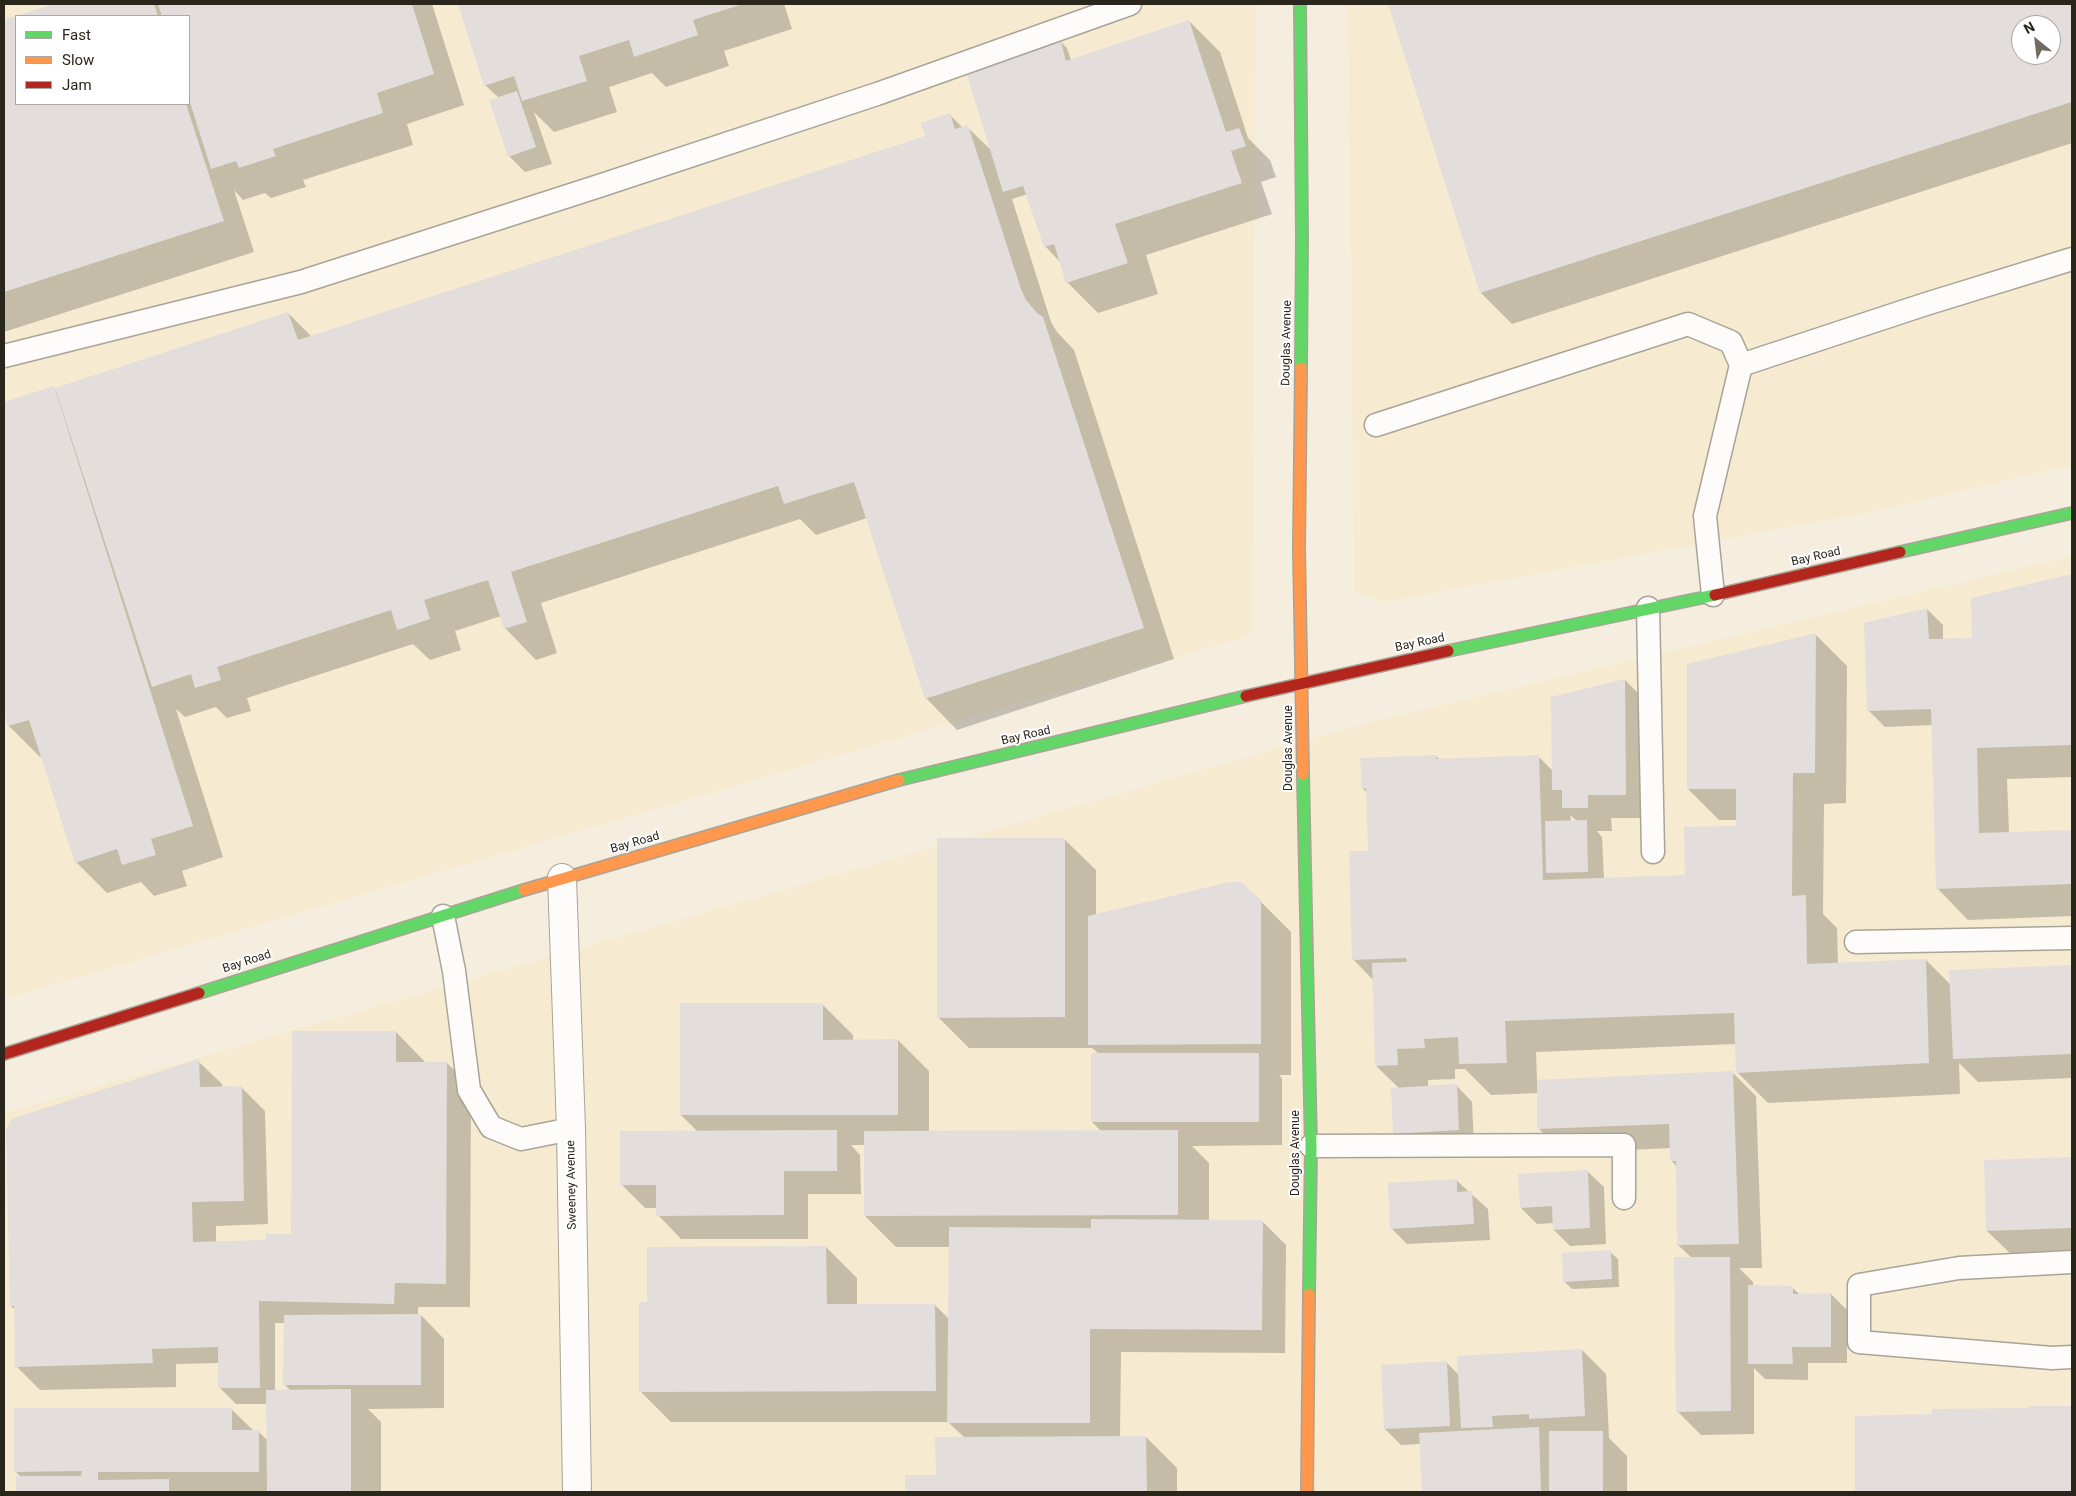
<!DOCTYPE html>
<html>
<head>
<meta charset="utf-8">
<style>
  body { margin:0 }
  #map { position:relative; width:2076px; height:1496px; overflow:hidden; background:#f5eedf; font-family:Roboto,sans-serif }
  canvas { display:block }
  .frame { position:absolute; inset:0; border:5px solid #2b261c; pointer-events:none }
  .legend { position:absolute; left:15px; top:15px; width:175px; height:90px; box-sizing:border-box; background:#fff; border:1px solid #aaa8a4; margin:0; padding:6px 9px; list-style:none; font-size:15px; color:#2b261c }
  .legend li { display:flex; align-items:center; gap:10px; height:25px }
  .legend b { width:25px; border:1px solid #aaa8a4 }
  .north { position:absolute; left:2011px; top:15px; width:50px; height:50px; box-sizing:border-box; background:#fff; border:1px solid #aaa8a4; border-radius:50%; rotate:331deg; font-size:14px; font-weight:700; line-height:20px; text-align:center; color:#2b261c }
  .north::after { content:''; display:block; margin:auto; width:18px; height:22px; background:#726c60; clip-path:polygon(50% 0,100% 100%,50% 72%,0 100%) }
</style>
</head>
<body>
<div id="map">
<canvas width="2076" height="1496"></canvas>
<div class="frame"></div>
<ul class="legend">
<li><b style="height:6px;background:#63d668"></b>Fast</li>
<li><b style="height:6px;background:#ff974d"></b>Slow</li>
<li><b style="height:6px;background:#b3261e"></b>Jam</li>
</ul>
<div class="north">N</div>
</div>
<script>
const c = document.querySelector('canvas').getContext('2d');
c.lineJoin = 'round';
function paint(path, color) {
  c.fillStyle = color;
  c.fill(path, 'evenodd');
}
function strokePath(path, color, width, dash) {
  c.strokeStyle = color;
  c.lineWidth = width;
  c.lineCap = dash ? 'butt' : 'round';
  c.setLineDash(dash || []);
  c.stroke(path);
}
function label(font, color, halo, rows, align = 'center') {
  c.font = font + ' Roboto,sans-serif';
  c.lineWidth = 4;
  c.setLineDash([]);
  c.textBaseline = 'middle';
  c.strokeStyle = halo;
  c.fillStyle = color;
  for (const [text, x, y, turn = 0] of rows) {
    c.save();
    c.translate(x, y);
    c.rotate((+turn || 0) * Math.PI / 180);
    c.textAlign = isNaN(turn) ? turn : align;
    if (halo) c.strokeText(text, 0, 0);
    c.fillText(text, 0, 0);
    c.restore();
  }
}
paint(new Path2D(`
  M4,4H1256L1252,635L4,999ZM16,16H189V104H16Z
  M1348,4H2072V465L1871,512L1384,602L1354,591ZM2021,25H2051V55H2021Z
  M2072,556V1492H4V1113L1366,723Z`), '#f6ebd0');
paint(new Path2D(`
  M58,4H432L464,105L407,124L413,145L303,180L306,187L271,198L265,193L243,200L234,190L254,252L4,332V21L16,17V104H189V16H19Z
  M459,4H784L792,29L724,51L729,66L666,87L652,73L609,87L617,112L554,132L534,112L552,164L525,172L509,156L499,98L485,85Z
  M1389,4H2072V143L1512,324L1481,293ZM2021,25H2051V55H2021Z
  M1189,21L1220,52L1248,138L1270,160L1276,177L1261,182L1272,214L1146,255L1158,294L1098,313L1067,282L1061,263L1045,246L1028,194L1012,199L1051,322L1057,332L1074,350L1174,659L957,730L926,698L867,518L816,535L800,519L541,603L557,653L536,660L505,628L501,616L455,631L461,650L430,660L413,644L247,698L251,711L227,718L216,707L185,717L176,709L223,857L182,871L187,886L154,896L141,882L107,893L76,862L42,756L40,757L9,726L4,708V404L53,388L55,390L288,313L312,337L927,137L950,115L963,128L967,127L992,151L1059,40L1067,48L1071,60Z
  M2072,575V777L2007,779L2009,833L2072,831V916L1968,920L1937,888L1932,725L1885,727L1869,711L1927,609L1943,625V640L1973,639L1972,599Z
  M1816,635L1847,666L1846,803L1824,804L1823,914L1837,928L1838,964L1926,960L1951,985V971L2072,966V1078L1978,1082L1959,1063L1960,1094L1768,1103L1737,1072L1736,1044L1536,1052L1537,1081L1732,1072L1756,1096L1762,1268H1739L1753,1282V1287H1792L1800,1295L1831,1294L1847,1310V1363H1808V1380L1765,1379L1754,1368V1434L1701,1435L1677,1411L1693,1259L1678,1245L1677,1167L1671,1160V1148L1563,1153L1539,1129L1538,1093L1491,1095L1465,1069H1455V1079L1428,1080V1087L1456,1085L1472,1102L1474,1145L1411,1149L1394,1133L1399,1088L1376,1066L1373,980L1354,960L1369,852L1367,793L1363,788L1436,756L1440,760L1538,756L1553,771L1625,680L1649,704L1650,818H1611L1612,831H1597L1602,837L1604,879L1688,876L1736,827V820H1719L1688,789ZM1570,815L1577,821H1571Z
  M1064,839L1096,870V915L1260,901L1291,932V1075H1279L1282,1078V1145L1192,1146L1209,1163V1221H1262L1286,1245L1285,1353L1121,1352L1120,1437H1146L1177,1468V1492H906V1476H937L965,1438L948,1422H671L640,1391L649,1303L826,1247L857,1278V1305H935L949,1319L950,1247H896L865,1216V1145H851L860,1155L861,1194H808V1239H681L658,1215V1208H645L621,1184L698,1132L681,1115L822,1004L853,1035V1041L898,1040L929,1071V1132H1102L1092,1122L1099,1054L1092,1048H969L938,1017Z
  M396,1032L426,1063H447L471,1087L470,1307H418V1315H421L444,1339V1408L368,1409L381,1422V1492H17V1477H21L15,1471L231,1409L254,1431H258L268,1441V1404H236L220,1388L219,1363L176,1364V1387L40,1390L16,1366L15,1310L11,1306L198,1061L222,1084V1087H241L265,1111L268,1224L216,1226V1243L267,1242L292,1236ZM275,1323H285V1385L291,1391H275Z
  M2072,1158V1252L2011,1254L1987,1231L1985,1161Z
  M1587,1171L1604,1187L1606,1244L1570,1246L1554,1230V1223L1537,1224L1521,1208Z
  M1456,1180L1488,1209L1490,1240L1407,1244L1391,1228Z
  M1610,1252L1618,1259L1619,1287L1572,1289L1564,1281Z
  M1582,1350L1606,1374L1609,1438L1627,1456V1492H1423L1421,1444L1401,1445L1385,1429L1446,1362L1460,1376Z
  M2072,1407V1492H1856V1417L1934,1415L1933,1411Z`), '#0003');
paint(new Path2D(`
  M54,4H154L158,16H16V104H186L224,221L4,292V20Z
  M158,4H412L434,74L377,93L383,113L273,149L276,156L239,168L236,161L211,169L189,99V16H162Z
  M458,4H743L693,20L698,35L634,57L629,40L579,56L587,81L522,101L514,76L484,86Z
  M1388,4H2072V102L1480,293ZM2021,25H2051V55H2021Z
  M1189,20L1226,132L1239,128L1246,146L1231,151L1242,183L1115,224L1128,263L1066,283L1054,244L1044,247L1023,186L1003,192L965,68L1060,38L1066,61Z
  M517,91L536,147L508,157L489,100Z
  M950,113L955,129L968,125L1021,289L1026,300L1037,313L1043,317L1144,628L925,699L854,482L784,504L778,486L511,572L527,622L504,629L488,580L424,600L430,619L397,630L391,610L217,667L221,680L195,688L191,674L152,687L55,388L288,312L298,340L925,136L921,123Z
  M54,386L193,826L151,839L156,855L122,865L117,849L75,863L29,720L8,726L4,712V402Z
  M2072,574V745L1977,748L1979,833L2072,830V884L1936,889L1931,709L1867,711L1864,623L1927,608L1929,639L1972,638L1971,598Z
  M1816,633L1815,773H1793L1792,896L1806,895L1807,964L1926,959L1929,1063L1736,1073L1734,1013L1505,1021L1507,1063L1459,1064L1458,1037L1424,1039L1425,1048L1397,1049L1398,1065L1375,1066L1372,963L1407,962L1406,958L1352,960L1349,851H1368L1366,788L1362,789L1360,758L1437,755L1436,759L1539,755L1543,880L1685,875L1684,827L1736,826V789H1687V664Z
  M1625,679L1626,795H1588V808H1562V790H1552L1551,697Z
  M1587,820L1588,872L1546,873L1545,821Z
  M937,838H1065V1017L937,1018Z
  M1230,882H1241L1261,900V1044L1088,1045V916Z
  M2072,965V1054L1953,1059L1949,970Z
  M680,1003H823V1040L898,1039V1115H680Z
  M292,1031H396V1062H447L446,1284L395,1283L394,1304L259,1301L260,1388H218V1347L152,1349L153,1363L15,1367L14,1306H10L6,1131L11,1119L199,1059L200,1087L242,1086L244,1201L192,1202L193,1242L266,1240V1234H291Z
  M1091,1053H1259V1122H1091Z
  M1733,1071L1739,1244L1677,1245L1676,1161H1670L1669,1124L1537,1129V1080Z
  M1457,1084L1459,1130L1393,1134L1391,1088Z
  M837,1130V1171H784V1215L656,1216V1185H620V1131Z
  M1178,1130V1215L864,1216V1131Z
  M2072,1157V1228L1986,1231L1984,1160Z
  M1588,1170L1590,1228L1553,1230L1552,1206L1520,1208L1518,1174Z
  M1457,1179V1192L1472,1191L1474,1224L1390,1229L1388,1183Z
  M1091,1219L1263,1220L1262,1330L1090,1329V1423H947L949,1227L1091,1228Z
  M826,1246L827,1304H935L936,1391L639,1392V1302H647V1247Z
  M1611,1250L1612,1279L1563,1282L1562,1253Z
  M1674,1257H1730L1731,1411L1676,1412Z
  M1748,1285L1793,1286V1294L1831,1293V1347H1792L1793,1364H1748Z
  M421,1314V1385H283L284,1315Z
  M1582,1349L1585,1416L1529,1419V1414L1492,1416L1493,1427L1461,1428L1457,1356Z
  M1447,1361L1450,1426L1384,1429L1381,1365Z
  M351,1389V1492H267L266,1390Z
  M2029,1406H2072V1492H1855V1416L1932,1414V1409L2029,1408Z
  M14,1408H232V1430H259V1472H98V1480L169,1479V1492H16V1476H81L82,1471L14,1472Z
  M1539,1427L1541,1492H1422L1419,1433Z
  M1549,1431H1603V1492H1549Z
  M1146,1436L1147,1492H905V1475H936L935,1437Z`), '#e3dddb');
const lane = new Path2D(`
  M4,356L301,282L599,186L877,94L1130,4
  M1741,365L1926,304L2072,259
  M1376,425L1688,324L1731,342L1741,365L1705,516L1713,595
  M1648,608L1653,852
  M443,916L454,971L469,1090L491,1127L521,1139L571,1129
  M1856,942L2072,938
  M1311,1146L1624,1145V1198
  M2072,1262L1959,1268L1859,1285V1342L2052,1358L2072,1357`);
const street = new Path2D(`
  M562,878L571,1129L577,1492`);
const fast = new Path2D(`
  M1300,4L1302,238L1301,368
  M1900,552L2072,513
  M1448,651L1715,595
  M1303,774L1311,1146L1309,1294
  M899,780L1246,696
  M199,993L524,890`);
const slow = new Path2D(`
  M1301,368L1299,549L1303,774
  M524,890L899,780
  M1307,1492L1309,1294`);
const jam = new Path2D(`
  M1715,595L1900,552
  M1246,696L1448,651
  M4,1054L199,993`);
strokePath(lane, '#a9a398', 25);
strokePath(street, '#a9a398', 30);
strokePath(fast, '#a9a398', 14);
strokePath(slow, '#a9a398', 14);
strokePath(jam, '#a9a398', 14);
strokePath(lane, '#fefcfa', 22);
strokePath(street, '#fefcfa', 28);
strokePath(fast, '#63d668', 11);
strokePath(slow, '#ff974d', 11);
strokePath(jam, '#b3261e', 11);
label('12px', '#2b261c', '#fff', [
  ["Douglas Avenue",1287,343,-89],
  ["Bay Road",1816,557,-13],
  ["Bay Road",1420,643,-12],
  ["Bay Road",1026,736,-13],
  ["Douglas Avenue",1289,748,-90],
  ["Bay Road",635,843,-16],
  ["Bay Road",247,962,-18],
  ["Douglas Avenue",1296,1153,-90],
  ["Sweeney Avenue",572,1185,-91]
]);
</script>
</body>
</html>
